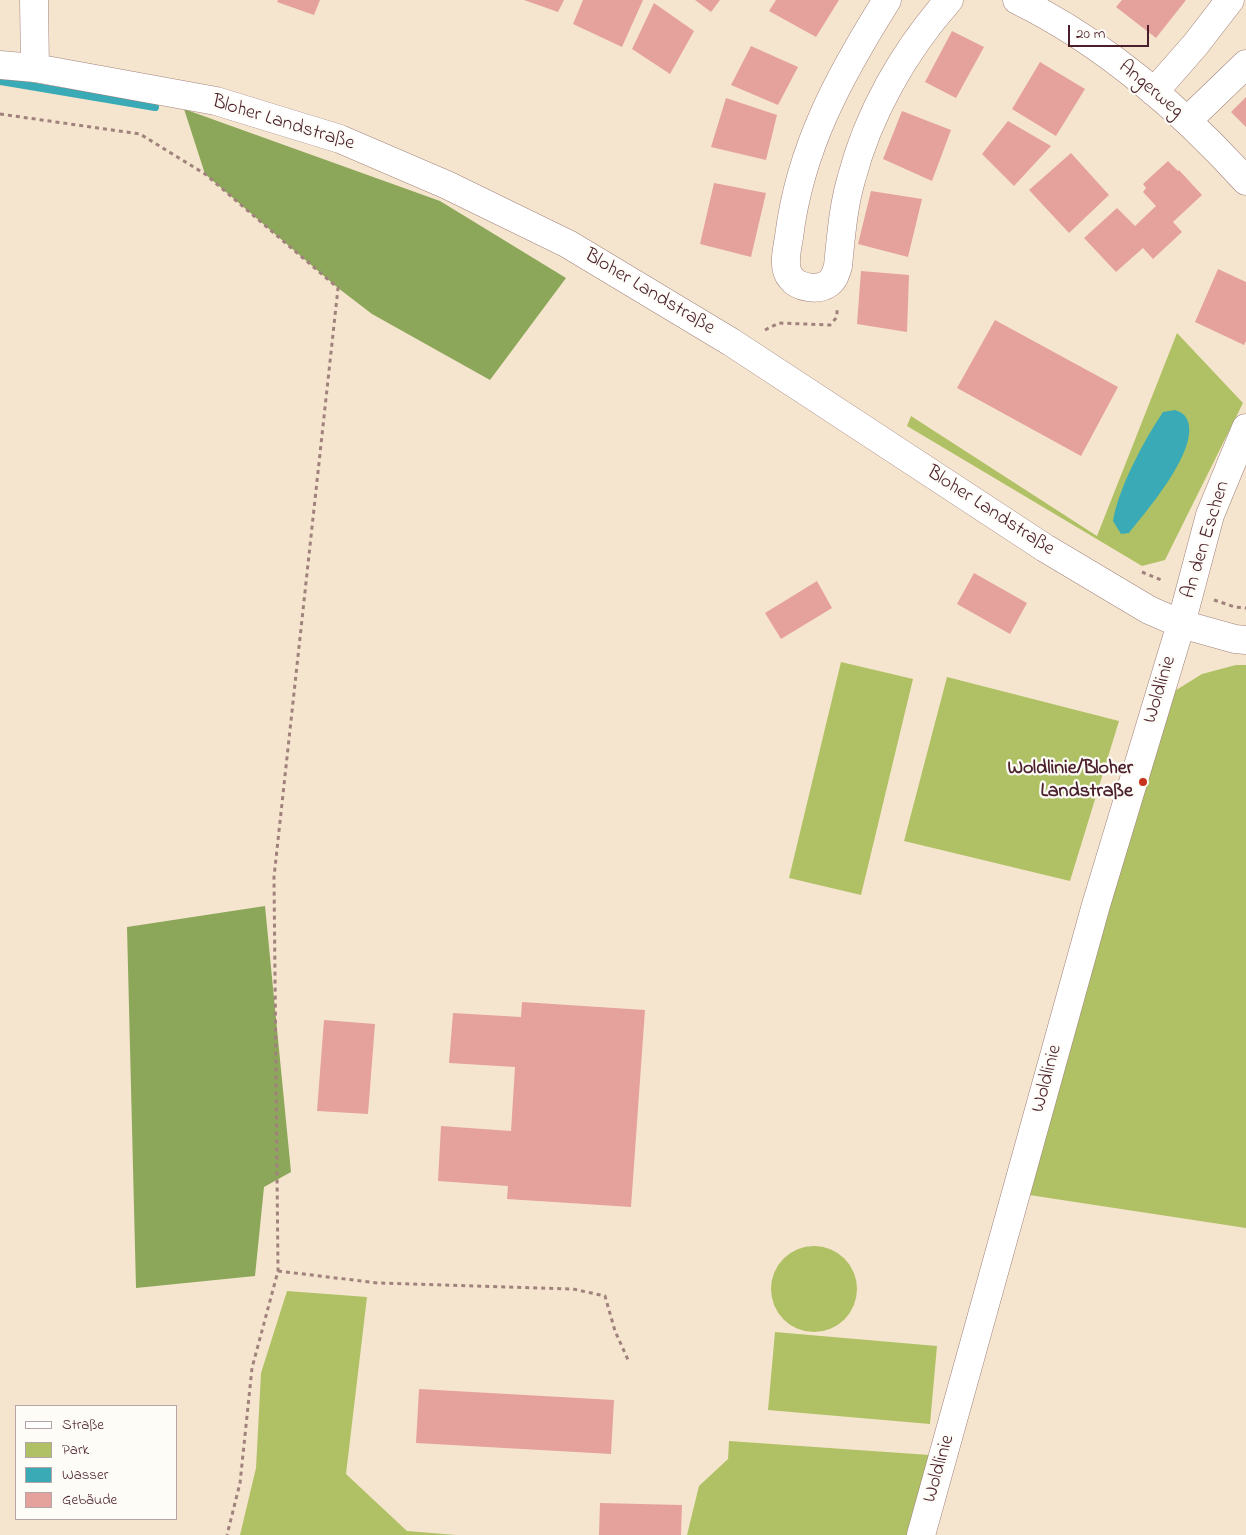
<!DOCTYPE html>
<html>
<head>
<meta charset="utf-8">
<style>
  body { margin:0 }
  #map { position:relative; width:1246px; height:1535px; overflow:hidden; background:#f6e5ce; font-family:"Indie Flower",sans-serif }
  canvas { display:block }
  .legend { position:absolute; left:15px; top:1405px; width:162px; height:115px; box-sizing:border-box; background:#fdfcf7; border:1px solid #b5a4a5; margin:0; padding:6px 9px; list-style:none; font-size:15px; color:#4a1f2b }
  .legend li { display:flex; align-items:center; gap:10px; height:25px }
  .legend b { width:25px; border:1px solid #b5a4a5 }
  .scale { position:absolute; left:1068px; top:25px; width:81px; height:22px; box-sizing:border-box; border:2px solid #4a1f2b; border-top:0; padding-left:6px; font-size:15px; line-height:18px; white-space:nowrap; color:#4a1f2b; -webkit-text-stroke:4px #fdfcf7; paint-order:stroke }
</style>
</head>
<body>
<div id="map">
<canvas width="1246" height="1535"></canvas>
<ul class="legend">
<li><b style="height:6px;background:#fff"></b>Straße</li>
<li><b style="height:14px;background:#b0c165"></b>Park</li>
<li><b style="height:14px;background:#3aabb6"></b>Wasser</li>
<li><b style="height:14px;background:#e5a29d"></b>Gebäude</li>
</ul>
<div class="scale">20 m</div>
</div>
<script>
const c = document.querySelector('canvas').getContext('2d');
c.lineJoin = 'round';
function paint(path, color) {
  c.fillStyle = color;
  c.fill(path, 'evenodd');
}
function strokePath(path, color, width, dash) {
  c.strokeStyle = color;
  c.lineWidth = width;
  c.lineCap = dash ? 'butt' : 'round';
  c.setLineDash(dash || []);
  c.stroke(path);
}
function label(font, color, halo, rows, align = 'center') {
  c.font = font + ' "Indie Flower",sans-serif';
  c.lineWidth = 4.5;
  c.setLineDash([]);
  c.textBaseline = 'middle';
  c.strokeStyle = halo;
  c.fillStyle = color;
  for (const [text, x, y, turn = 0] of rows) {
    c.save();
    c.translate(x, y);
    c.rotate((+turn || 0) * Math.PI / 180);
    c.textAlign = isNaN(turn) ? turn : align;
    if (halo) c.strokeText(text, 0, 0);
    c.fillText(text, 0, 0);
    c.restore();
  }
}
paint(new Path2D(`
  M1177,333L1243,403L1165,560L1142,566L907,426L911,416L1097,536Z
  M841,662L913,679L861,895L789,878Z
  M1236,665H1246V1228L1016,1193L1173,692L1202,674Z
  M947,677L1119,721L1070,881L904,841Z
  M771 1289a43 43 0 1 1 86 0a43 43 0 1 1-86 0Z
  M287,1291L367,1297L346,1474L407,1531L456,1535H240L256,1468L261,1373Z
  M775,1332L937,1346L930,1424L768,1410Z
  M729,1441L944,1456L921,1535H687L699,1486L728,1459Z`), '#b0c165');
paint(new Path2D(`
  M184,109L440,201L566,278L490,380L372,314L338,288L205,174Z
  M265,906L291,1172L264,1187L255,1276L136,1288L127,927Z`), '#8ca75a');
paint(new Path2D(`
  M1175,410C1178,411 1183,413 1185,416C1206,443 1145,513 1129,533L1121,534L1113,521C1118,489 1144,440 1163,412Z`), '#3aabb6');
strokePath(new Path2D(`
  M0,81L155,107`), '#3aabb6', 8);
paint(new Path2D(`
  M278,0H320L314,15L277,2Z
  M524,0H564L558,12Z
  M583,0H643L622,47L573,24Z
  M695,0H720L711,12Z
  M776,0H839L816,37L769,11Z
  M1122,0H1186L1156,38L1116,7Z
  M654,3L694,31L670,74L632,49Z
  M952,31L984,47L956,98L925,82Z
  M751,46L798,67L778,105L731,85Z
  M1040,62L1085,89L1056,136L1012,109Z
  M1246,97V127L1231,112Z
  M726,98L777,115L766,160L711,147Z
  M902,111L951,130L932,181L883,159Z
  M1008,121L1051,146L1014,186L982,154Z
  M1071,153L1109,195L1069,233L1029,190Z
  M1168,161L1178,171L1179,170L1202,195L1173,222L1182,232L1153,259L1143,248L1116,272L1084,238L1117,208L1135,226L1156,206L1143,192L1146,188L1143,184Z
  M714,183L766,193L751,257L700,244Z
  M871,191L922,199L908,257L858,244Z
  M1218,269L1246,282V341L1244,345L1195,322Z
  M861,271L909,275L907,332L857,324Z
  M995,320L1118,387L1081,456L957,388Z
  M974,573L1027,603L1010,634L957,604Z
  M817,581L832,608L781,639L765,613Z
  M522,1002L645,1010L631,1207L507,1199L508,1186L438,1181L441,1126L511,1131L515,1067L449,1063L453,1013L521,1017Z
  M324,1020L375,1024L368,1114L317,1111Z
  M419,1389L614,1400L611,1454L416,1443Z
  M600,1503L682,1505L681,1535H599Z`), '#e5a29d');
const minor = new Path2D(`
  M34,0L35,68
  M887,0C840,75 800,147 789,237C787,250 782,268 791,278C798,288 819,291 829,283C834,279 836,273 838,266C841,237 843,208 851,180C868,114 904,51 949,0
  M1017,0C1103,42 1182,110 1246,181
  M0,65L35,68L216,101L340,139L447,185L568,244L731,342L1045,548L1149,610L1181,624L1235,639L1246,640
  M1154,92L1196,44L1230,0
  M1187,121L1246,64
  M921,1535L1096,905L1181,624L1210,515L1246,428`);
strokePath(minor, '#a0827c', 29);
strokePath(new Path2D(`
  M0,114L140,134L205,174L338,288L274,877L278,1271L252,1368L240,1483L227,1535
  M765,330L779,323L830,325L837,317V308
  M1142,572L1164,581
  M1214,600L1235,607L1246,608
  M278,1271L378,1283L573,1289L605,1296L615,1331L629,1362`), '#a0827c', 3, [4, 4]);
strokePath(minor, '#fff', 28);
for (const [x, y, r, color] of [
  [1143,782,5,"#c8321e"]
]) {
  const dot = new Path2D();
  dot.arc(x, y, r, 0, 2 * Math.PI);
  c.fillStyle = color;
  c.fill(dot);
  strokePath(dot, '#fdfcf7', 2);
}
label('20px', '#4a1f2b', '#fdfcf7', [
  ["Angerweg",1150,90,40],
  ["Bloher Landstraße",283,124,17],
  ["Bloher Landstraße",649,293,31],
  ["Bloher Landstraße",990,512,33],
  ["An den Eschen",1207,540,-73],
  ["Woldlinie",1161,690,-73],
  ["Woldlinie",1048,1079,-75],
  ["Woldlinie",940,1469,-74]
]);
label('bold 20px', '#4a1f2b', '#fdfcf7', [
  ["Woldlinie/Bloher",1133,770],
  ["Landstraße",1133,793]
], 'right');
</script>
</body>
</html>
